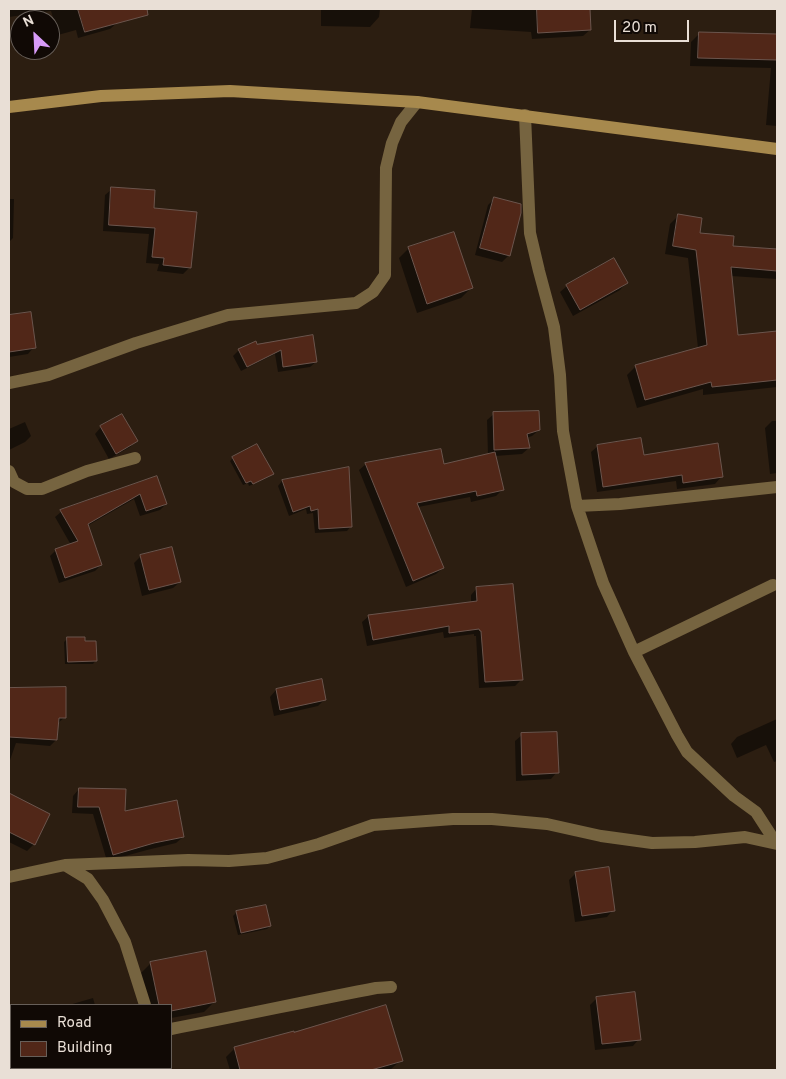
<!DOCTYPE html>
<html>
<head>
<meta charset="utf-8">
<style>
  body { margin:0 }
  #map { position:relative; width:786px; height:1079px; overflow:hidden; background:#2c1e11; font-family:Overpass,sans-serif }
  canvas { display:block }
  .frame { position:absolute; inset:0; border:10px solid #e9dfd6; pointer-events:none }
  .legend { position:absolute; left:10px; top:1004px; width:162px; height:65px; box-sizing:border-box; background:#100905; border:1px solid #675f59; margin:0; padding:6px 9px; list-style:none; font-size:15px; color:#e9dfd6 }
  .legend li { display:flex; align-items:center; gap:10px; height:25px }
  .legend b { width:25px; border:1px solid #675f59 }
  .north { position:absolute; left:10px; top:10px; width:50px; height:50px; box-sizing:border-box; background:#100905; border:1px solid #675f59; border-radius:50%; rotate:335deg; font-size:14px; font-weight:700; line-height:20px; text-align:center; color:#e9dfd6 }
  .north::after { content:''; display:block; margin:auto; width:18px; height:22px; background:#d79bf9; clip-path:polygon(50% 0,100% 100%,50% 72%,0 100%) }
  .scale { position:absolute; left:614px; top:20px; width:75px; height:22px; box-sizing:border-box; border:2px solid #e9dfd6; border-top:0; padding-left:6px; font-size:15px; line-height:18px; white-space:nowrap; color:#e9dfd6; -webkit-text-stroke:4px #100905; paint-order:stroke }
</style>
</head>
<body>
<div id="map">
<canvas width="786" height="1079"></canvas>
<div class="frame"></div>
<ul class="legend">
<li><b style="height:6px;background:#a7894d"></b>Road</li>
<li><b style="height:14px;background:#512718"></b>Building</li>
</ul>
<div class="north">N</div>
<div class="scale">20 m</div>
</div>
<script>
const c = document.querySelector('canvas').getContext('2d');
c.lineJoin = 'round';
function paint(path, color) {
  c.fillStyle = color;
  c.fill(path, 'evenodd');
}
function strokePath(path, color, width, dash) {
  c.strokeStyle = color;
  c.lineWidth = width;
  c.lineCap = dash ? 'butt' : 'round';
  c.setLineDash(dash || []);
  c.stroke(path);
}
paint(new Path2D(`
  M9,9H112L117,23L110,29L78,38L76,30L58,35L51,11L9,17Z
  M321,9H380L379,17L370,27L321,26Z
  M472,9H589L590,30L583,36L532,39L531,32L470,28Z
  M699,34L777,36V126L766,125L771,68L690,66L691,42Z
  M112,189L153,209L190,267L183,274L157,271L159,264L146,263L149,234L103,231L105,195Z
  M495,198L509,255L502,262L475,255L488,205Z
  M9,199H14L13,238L9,242Z
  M678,216L698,235L732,247L777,250V279L731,276L737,337L777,332V387L703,395V389L637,408L627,375L636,366L698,348L688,258L665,254L670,224Z
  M409,248L471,288L461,298L417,313L399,258Z
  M626,283L620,290L573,316L560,292L567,286Z
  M30,314L34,347L28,354L9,357V316Z
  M312,336L316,362L310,367L278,372L275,354L241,371L233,356L239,350L256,345Z
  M494,414L539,430L532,436L526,438L529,448L522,454L495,456L502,490L496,496L471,502L470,497L418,507L443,568L436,574L406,587L359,470L366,464L443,466L488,455L487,420Z
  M772,421H777V473L770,474L765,428Z
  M25,422L31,436L25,442L9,450V429Z
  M101,427L136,441L130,447L109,459L95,434Z
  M598,446L643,457L721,477L715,484L677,489L676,481L597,492L591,452Z
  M233,458L272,474L269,477L249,486L248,483L243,485L230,461Z
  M348,469L351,526L347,531L315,533L313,513L307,514L306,509L289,516L278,486L282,481Z
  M156,477L166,504L160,510L140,516L134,499L87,526L101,565L95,571L59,583L50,556L56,550L71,545L55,517L61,512Z
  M141,556L180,582L173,588L142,596L134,563Z
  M477,588L521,680L515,686L479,688L476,636H474V634L444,638L443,632L367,646L362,622L369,616L471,603V595Z
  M67,639L84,643L96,660L93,664H65L64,642Z
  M9,687H12V690L65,717L57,724L56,740L50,746L16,743L9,763Z
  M276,690L325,699L318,706L274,716L270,697Z
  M777,719V761L774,762L766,745L737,758L731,744L737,737Z
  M522,735L557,772L551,779L516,781L515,741Z
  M79,789L124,812L183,837L176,843L147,850L107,861L93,814L72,813L73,796Z
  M14,797L34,844L27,851L9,842V802Z
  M576,873L613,910L607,917L575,922L569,880Z
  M236,913L270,926L267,929L238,935L233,916Z
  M151,963L214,1002L204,1012L171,1018V1005H147L141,973Z
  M93,998L95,1005H69Z
  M597,998L639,1039L633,1046L595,1050L590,1005Z
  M11,1023V1068H74L66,1070H10L9,1024Z
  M294,1034L401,1060L390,1070H230L226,1057L235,1048Z`), '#0007');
const building = new Path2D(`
  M78,9H147L148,15L85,32Z
  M537,9H590L591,30L538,33Z
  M699,32L777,34V60L698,58Z
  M111,187L155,190L154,208L197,212L191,268L163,265L164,258L152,257L155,228L109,225Z
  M494,197L521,204V213L510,256L480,248Z
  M678,214L702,218L700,233L734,236L733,246L777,249V271L731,267L738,335L777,331V380L712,387L711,382L645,400L635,365L707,345L696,250L673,246Z
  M454,232L473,288L427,304L408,247Z
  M614,258L628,283L580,310L566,285Z
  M31,312L36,348L9,352V315Z
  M313,335L317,362L283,367L281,350L247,367L238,349L256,341L257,344Z
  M539,411L540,430L527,434L530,448L494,450L493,412Z
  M122,414L138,441L116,454L100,426Z
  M641,438L644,455L718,443L723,477L683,483L682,475L603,487L597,445Z
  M257,444L274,474L253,484L251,481L246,483L232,457Z
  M441,449L444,464L495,452L504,490L477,496L476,491L417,503L444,568L413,581L365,463Z
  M349,467L352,527L319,529L318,509L311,511L310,506L293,512L282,480Z
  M157,476L167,504L146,511L140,494L88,524L102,565L65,578L55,549L78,541L60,510Z
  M172,547L181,582L149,590L140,555Z
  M513,584L523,680L485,682L481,631H480L479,629L449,633V626L373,640L368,615L477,601L476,587Z
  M67,637H85V641H96L97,661L68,662Z
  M322,679L326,700L280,710L276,689Z
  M66,687V718H59L57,740L9,737V688Z
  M557,732L559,773L522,775L521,733Z
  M79,788L126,789L125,811L177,800L184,837L154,843L113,855L99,807H78Z
  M9,793L50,814L35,845L9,832Z
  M609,867L615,911L582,916L575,872Z
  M266,905L271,926L241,933L236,911Z
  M206,951L216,1002L171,1011V1005H159L150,962Z
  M635,992L641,1040L602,1044L596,997Z
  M386,1005L403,1061L371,1070H240L234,1047L294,1031V1032Z`);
paint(building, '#512718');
strokePath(building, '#6b554d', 1);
strokePath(new Path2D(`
  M525,115L530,233L539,271L554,327L560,375L563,431L577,506L603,583L634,652L677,735L687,752L734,796L756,812L776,843
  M9,383L48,375L136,343L228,315L356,303L373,292L385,275L386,168L392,143L401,122L417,102
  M9,471L14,482L27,489H42L87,471L135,458
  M577,506L620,504L777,487
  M634,652L773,585
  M65,865L88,879L103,900L125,942L145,1005
  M9,877L65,865L188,860L229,861L267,858L319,844L373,825L453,819H492L547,824L601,836L652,843L695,842L745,837L777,844
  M171,1029C240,1016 308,1001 376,988L391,987
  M163,1068L164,1070`), '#766440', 12);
strokePath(new Path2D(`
  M9,107L101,96L230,91L417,102L777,149`), '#a7894d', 12);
</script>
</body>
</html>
